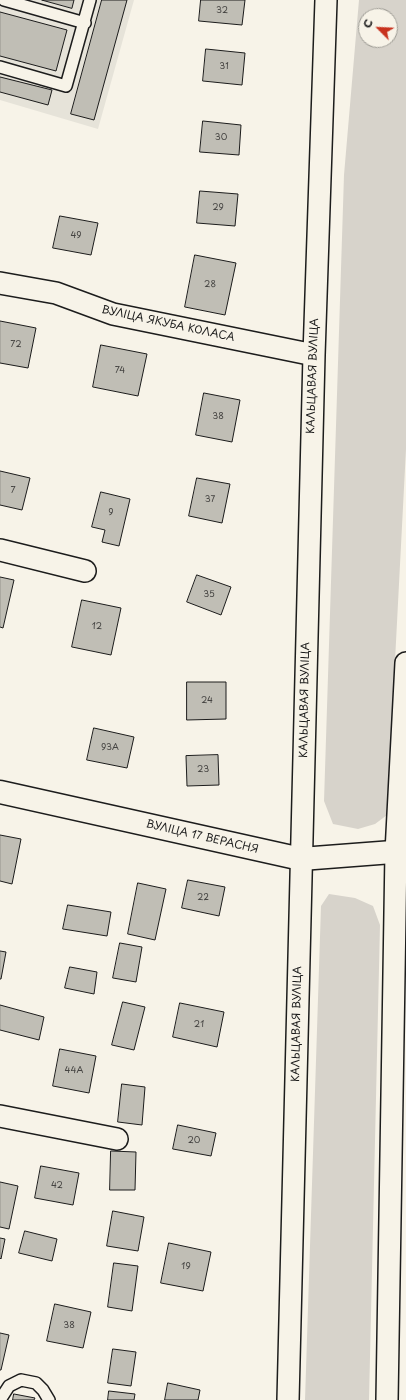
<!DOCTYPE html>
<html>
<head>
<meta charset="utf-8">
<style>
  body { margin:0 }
  #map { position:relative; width:406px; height:1400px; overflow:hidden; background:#f7f3e8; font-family:"Playpen Sans",sans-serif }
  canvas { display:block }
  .north { position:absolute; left:358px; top:8px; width:40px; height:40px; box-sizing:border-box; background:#f7f3e8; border:1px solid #9f9d96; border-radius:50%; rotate:294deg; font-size:11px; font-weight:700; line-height:16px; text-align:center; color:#1c1c1c }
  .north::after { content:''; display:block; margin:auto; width:14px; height:18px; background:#c8321e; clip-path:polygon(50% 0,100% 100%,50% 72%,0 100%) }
</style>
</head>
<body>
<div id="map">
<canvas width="406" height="1400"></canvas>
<div class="north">С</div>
</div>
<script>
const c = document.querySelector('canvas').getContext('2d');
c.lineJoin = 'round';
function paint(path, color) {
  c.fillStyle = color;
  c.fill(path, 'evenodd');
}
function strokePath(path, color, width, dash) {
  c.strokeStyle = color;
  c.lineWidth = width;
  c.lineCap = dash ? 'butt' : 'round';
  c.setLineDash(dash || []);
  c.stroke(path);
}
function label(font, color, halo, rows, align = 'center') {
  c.font = font + ' "Playpen Sans",sans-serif';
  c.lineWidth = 3;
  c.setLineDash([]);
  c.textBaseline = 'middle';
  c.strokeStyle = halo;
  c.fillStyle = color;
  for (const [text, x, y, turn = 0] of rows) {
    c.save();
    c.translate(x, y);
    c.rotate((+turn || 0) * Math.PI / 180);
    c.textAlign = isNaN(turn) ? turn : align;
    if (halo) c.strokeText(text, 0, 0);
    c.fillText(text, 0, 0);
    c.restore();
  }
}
paint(new Path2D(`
  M0,0H134L98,129L0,100Z`), '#e6e3d9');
paint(new Path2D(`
  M359,0H406V449L387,815L375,824L358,829L333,824L324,801L344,175ZM366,16H390V40H366Z
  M329,894L355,898L373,906L380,925L369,1400H305L321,906Z`), '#d7d3cb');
const building = new Path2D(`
  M42,0H74L72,8Z
  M102,0H127L94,120L71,114Z
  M201,0H245L242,25L199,21Z
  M0,12L67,30L56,71L0,56Z
  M206,49L245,53L242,85L203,81Z
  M0,77L52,90L48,105L0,92Z
  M203,121L241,125L239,155L200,152Z
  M200,191L238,194L235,226L197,223Z
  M60,216L98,223L91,255L53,248Z
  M195,255L236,263L225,315L185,307Z
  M0,321L36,328L28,368L0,363Z
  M101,345L147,354L138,396L93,387Z
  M204,393L240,400L232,442L196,435Z
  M0,471L30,478L22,510L0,505Z
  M197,478L230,484L222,523L189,516Z
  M101,492L130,499L119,546L102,542L105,530L92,527Z
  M197,575L231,587L221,615L187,602Z
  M0,577L14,580L3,628L0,627Z
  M82,600L121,608L111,655L72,647Z
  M187,682H226V719L187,720Z
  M94,728L134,737L127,768L87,760Z
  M218,755L219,785L187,786L186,756Z
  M0,835L21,839L12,884L0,881Z
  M188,880L225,887L219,916L182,908Z
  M138,883L166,889L155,940L128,934Z
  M68,905L111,912L107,936L63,929Z
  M120,943L142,947L136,982L113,978Z
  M0,951L6,952L1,979H0Z
  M70,967L97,972L94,994L65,988Z
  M123,1002L145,1007L134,1050L112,1045Z
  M180,1003L224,1012L217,1047L173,1037Z
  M0,1005L44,1017L39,1040L0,1030Z
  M60,1049L96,1056L89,1093L53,1086Z
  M122,1084L145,1087L142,1125L118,1122Z
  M178,1125L216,1133L211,1156L173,1149Z
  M111,1151L136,1152L135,1190H110Z
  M41,1166L79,1173L73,1205L35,1198Z
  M0,1182L18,1186L9,1229L0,1227Z
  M113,1211L144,1217L138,1251L107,1246Z
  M25,1231L57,1239L52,1261L19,1253Z
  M0,1238L5,1239L1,1259L0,1258Z
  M169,1243L211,1252L203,1291L161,1283Z
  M114,1263L138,1266L132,1311L108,1307Z
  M55,1304L91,1312L83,1348L47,1341Z
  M0,1333L9,1335L1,1370H0Z
  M113,1349L136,1352L131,1386L108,1383Z
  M168,1383L200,1390L198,1400H165Z
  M109,1391L135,1394L134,1400H108Z
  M14,1394L35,1398L34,1400H13Z`);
paint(building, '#c0beb5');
strokePath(building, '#1c1c1c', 1);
const service = new Path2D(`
  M4,0L85,23
  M0,67L66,86L90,0
  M0,1400L9,1386L21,1380L36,1383L43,1390L49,1400`);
const minor = new Path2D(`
  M0,283L56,293L113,314L314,355
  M0,550L85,571
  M0,1116L117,1139
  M288,1400L314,355L326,0
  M387,1400L396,852L406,663`);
const tertiary = new Path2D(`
  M0,792L301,859L406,851`);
strokePath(service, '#1c1c1c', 14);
strokePath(minor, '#1c1c1c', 24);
strokePath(tertiary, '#1c1c1c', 25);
strokePath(service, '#f7f3e8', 11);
strokePath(minor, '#f7f3e8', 21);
strokePath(tertiary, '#f7f3e8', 22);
label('9px', '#454442', null, [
  ["32",222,11],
  ["31",224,67],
  ["30",221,138],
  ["29",218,208],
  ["49",76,236],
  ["28",210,285],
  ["72",16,345],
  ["74",120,371],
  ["38",218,417],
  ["7",13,491],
  ["37",210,500],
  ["9",111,513],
  ["35",209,595],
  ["12",97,627],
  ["24",207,701],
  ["93А",110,748],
  ["23",203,770],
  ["22",203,898],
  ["21",199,1025],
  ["44А",74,1071],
  ["20",194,1141],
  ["42",57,1186],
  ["19",186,1267],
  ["38",69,1326]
]);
label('11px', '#1c1c1c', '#f7f3e8', [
  ["ВУЛІЦА ЯКУБА КОЛАСА",168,324,12],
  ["КАЛЬЦАВАЯ ВУЛІЦА",313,376,-88],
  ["КАЛЬЦАВАЯ ВУЛІЦА",305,700,-89],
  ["ВУЛІЦА 17 ВЕРАСНЯ",202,837,13],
  ["КАЛЬЦАВАЯ ВУЛІЦА",297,1024,-89]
]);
</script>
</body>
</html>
